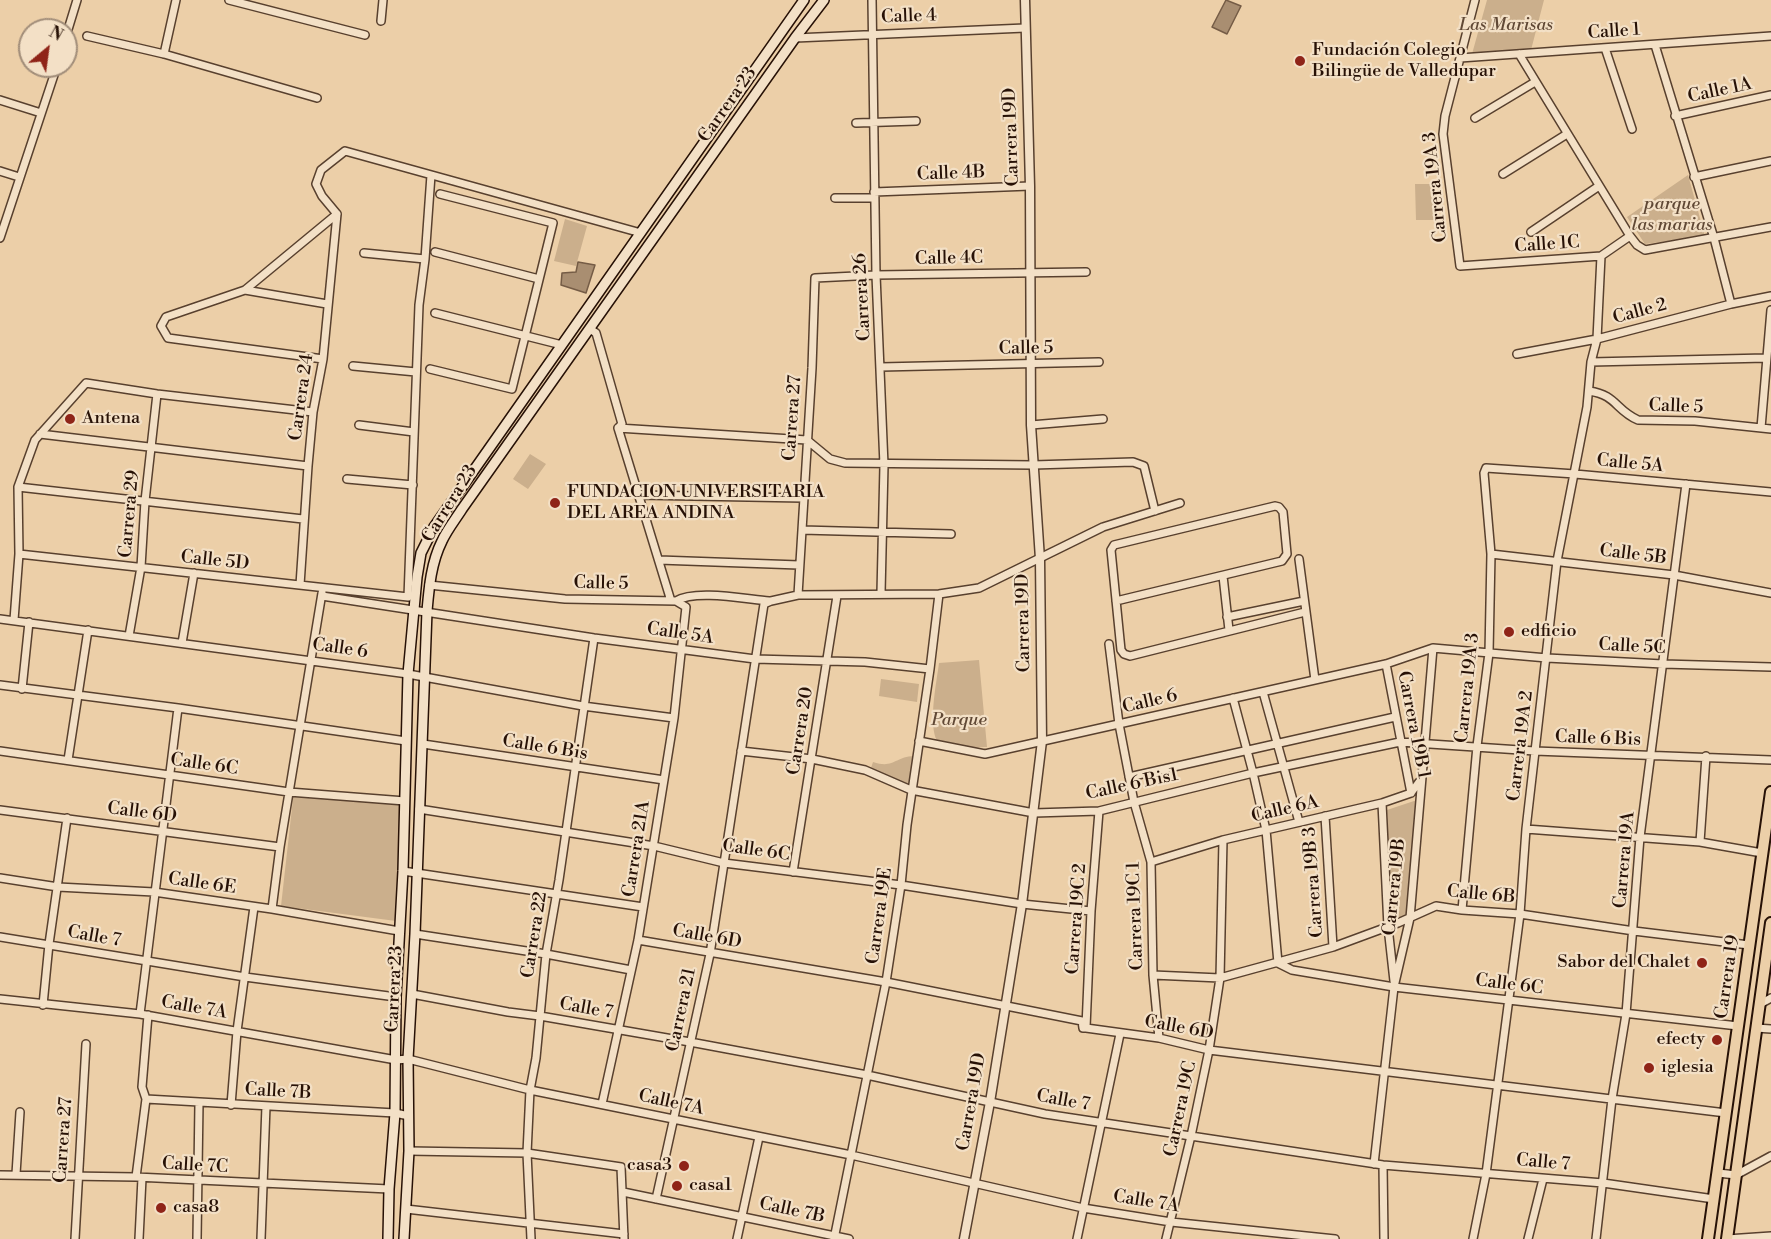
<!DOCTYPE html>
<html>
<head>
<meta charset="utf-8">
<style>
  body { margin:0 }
  #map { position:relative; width:1771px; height:1239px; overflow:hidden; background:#eccfa8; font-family:"Libre Bodoni",serif }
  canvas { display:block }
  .north { position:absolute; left:18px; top:18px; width:60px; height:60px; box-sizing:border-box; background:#f3e0c6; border:2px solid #a18d79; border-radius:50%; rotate:29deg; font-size:16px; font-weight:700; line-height:24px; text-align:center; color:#271106 }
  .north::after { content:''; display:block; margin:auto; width:21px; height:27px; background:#8f2418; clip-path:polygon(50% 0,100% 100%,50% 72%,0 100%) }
</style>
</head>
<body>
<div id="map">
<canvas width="1771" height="1239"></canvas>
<div class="north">N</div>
</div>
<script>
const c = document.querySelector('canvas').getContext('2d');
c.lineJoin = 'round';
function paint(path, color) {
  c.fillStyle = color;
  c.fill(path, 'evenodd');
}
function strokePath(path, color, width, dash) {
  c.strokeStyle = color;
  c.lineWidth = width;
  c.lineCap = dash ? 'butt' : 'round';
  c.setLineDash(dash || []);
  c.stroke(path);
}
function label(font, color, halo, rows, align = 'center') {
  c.font = font + ' "Libre Bodoni",serif';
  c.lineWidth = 4.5;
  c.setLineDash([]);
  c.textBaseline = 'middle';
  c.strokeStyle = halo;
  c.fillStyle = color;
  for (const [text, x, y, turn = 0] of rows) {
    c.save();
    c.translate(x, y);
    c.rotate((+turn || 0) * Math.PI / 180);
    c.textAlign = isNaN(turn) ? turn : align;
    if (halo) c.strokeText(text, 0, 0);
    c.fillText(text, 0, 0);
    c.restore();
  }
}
paint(new Path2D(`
  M1487,0H1544L1531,50L1472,54Z
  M1688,175L1705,236L1645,244L1627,217Z
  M1415,184H1436L1437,220H1416Z
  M565,219L587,226L576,266L554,261Z
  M530,454L546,464L528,489L513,479Z
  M979,660L987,747C978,747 951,750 944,747C924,740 937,681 939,663Z
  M881,679L919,684L917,702L879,696Z
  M914,756L911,787L870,771L873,762C894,769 894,757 914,756Z
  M294,790L401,802L396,921L281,906Z
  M1417,800L1407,915L1391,921L1387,810Z`), '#cbaf8c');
const water = new Path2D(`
  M1226,0L1241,6L1227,34L1212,27Z
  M578,262L595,265L586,293L561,285L562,273L576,272Z`);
paint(water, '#a98e71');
strokePath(water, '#755c46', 1.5);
const minor = new Path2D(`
  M229,0L365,35
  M872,0L876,275L884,465L881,593
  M1475,0L1445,116L1443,134L1460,266L1601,256L1630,236
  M381,21L383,0
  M66,36L77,0
  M87,36L164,54L317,98
  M795,38L1025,28
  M1655,45L1714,238L1731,304
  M1605,48L1632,129
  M164,54L176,0
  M1519,54L1630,236L1637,245L1645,250L1771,227
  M1460,58L1771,36
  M0,100L41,113
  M1675,116L1771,95
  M1475,118L1535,82
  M856,123L916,121
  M0,171L19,177
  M1503,174L1567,134
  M1694,177L1771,161
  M874,192L1030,186
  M835,198H874
  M337,214L322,196L316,184L321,170L345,151L641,233
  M1531,232L1599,186
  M0,238L57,66
  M435,252L539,279
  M364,253L425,259
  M245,290L327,304
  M435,313L562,345
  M590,329L596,333L622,424L618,428L671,601
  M1517,354L1597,339L1731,304L1771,296
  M323,359L168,338L161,326L166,317L245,290L337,214
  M1591,362L1766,358
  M353,366L416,372
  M881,367L1099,362
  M430,369L512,389L553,223L440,194
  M1589,391C1617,395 1615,410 1638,420L1695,421L1771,429
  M359,425L414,432
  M1031,425L1103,419
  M618,428L807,440L830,459L845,463L1033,465L1133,462L1144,466L1155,511
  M1761,428L1771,310
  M40,434L308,466
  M347,479L413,485
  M18,487L303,519
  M639,495L803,498
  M802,530L951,534
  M19,554L408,597L419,305L425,259L431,175
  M1491,554L1674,575L1771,593
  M1299,559L1315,680
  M659,560L799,565
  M1223,576L1229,630
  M300,585L308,466L313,412L323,359L337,214
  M429,585L565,599L676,601C695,589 745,599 769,601
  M798,595L812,368L815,278L876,275L1086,272
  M322,596L594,638L755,659L865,662L930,669
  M1116,601L1282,561L1287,554L1283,512L1279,507L1275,506L1114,545L1111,550L1121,650L1124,654L1130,656L1305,612
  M1227,617L1304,601
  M0,619L408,674L583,706L674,718
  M14,620L19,554L18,487L35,440L86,383L157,394L313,412
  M129,636L141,567L145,501L157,394
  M182,643L194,573
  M1109,644L1119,724L1134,802L1151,862L1153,975L1159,1038
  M1386,664L1411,793
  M0,685L178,708L406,741
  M22,689L29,622
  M1263,692L1299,822
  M1233,698L1253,773L1266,830L1278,963L1292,970L1394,987L1738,1026
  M919,741L985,754L1386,664L1433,648L1547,658L1663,664L1771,667
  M423,744L664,780
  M0,751L289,792L405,801
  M741,751L812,759L865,770L911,790L1034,813L1099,811L1253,773L1400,742L1535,751L1771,760
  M68,760L88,630
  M1129,777L1395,717
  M1382,803L1388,927L1394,981
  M419,809L654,846L724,863L901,885L1022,904L1091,911
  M0,810L280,847
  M1325,816L1333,947
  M1526,829L1700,842L1762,853
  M1700,842L1706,756
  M1151,862L1223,840L1382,803L1411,793L1419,782
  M403,871L643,907
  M793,872L837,596
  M0,878L58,887L154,892L272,909L399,931
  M272,909L280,847L322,593
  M1462,910L1477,746L1489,653L1491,554L1484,473L1486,468L1575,474L1771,492
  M415,934L546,954L631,970
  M0,937L245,977L396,997
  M638,940L886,982L1082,1021L1083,1028H1086L1159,1038L1209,1050L1726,1113
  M1153,975L1220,978L1333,947L1398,923L1436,906L1462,910L1520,914L1634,931L1749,945
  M412,994L508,1012L540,1016L690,1042L867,1075L1045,1114L1383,1165L1603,1183L1714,1199
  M0,999L140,1014L396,1060L408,1059L530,1090L851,1155L1083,1208L1171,1222L1335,1239
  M1760,1004L1771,998
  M43,1005L49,944L67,818
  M140,1014L178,708
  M1086,1027L1091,911L1099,811
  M1756,1028L1771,1029
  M146,1099L395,1113L409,1116
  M602,1104L638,940L674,718L686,607L676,601
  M231,1105L237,1031L254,907
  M409,1151L527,1153L621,1167L624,1239
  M1374,1164L1394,987L1410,918L1433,648
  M1383,1165L1384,1239
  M1718,1173L1736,1175L1771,1156
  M16,1174L20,1112
  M0,1175L136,1177L389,1189
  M136,1177L146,1099L142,1087L148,1015
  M623,1192L849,1239
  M656,1199L710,954L764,604L771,601L798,595L939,594L979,588L1103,527L1180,503
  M406,1209L624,1234
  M75,1239L86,1044
  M139,1239L142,1178
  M197,1239L199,1103
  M261,1239L266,1106
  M531,1239L527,1153L530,1090L536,1058L546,954L559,880L594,638
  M737,1239L759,1137
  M834,1239L886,982L901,885L907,825L930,669L939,594
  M1077,1239L1120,1034
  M1166,1239L1191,1136L1209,1050L1220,978L1223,840
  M1473,1239L1486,1174L1520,914L1526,829L1557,561L1587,407L1591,362L1597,339L1601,256
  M1528,1239L1543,1179
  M1596,1239L1612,1099L1626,1014L1640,837L1686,484
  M1727,1239L1771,1236`);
const tertiary = new Path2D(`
  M964,1239L990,1102L1022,904L1042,741L1040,559L1031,425L1030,186L1025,0`);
const secondary = new Path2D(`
  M388,1239L389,1189L395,1113L396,997L403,871L408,674L417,577L421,553L434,527L804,0
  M404,1239L409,1151L408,1059L415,934L427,611C429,588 431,563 442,541C447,530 455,520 462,509L795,38L824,0`);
const trunk = new Path2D(`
  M1708,1239L1771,792
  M1727,1239L1771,923`);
strokePath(minor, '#58402e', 10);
strokePath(tertiary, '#58402e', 11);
strokePath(secondary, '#271106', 12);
strokePath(trunk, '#271106', 14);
strokePath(minor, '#f3e0c6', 7);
strokePath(tertiary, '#f3e0c6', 8);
strokePath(secondary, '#f3e0c6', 9);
strokePath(trunk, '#eccfa8', 10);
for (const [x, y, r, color] of [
  [1300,61,6,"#8f2418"],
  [70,419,6,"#8f2418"],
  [555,503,6,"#8f2418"],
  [1509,632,6,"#8f2418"],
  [1702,963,6,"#8f2418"],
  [1717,1040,6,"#8f2418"],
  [1649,1068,6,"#8f2418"],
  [684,1166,6,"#8f2418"],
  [677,1186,6,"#8f2418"],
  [161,1208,6,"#8f2418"]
]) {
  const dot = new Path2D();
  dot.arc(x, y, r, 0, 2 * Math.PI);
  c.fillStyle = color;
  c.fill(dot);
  strokePath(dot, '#f3e0c6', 2);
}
label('18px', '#271106', '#f3e0c6', [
  ["Calle 4",909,17,-2],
  ["Calle 1",1614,32,-4],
  ["Calle 1A",1720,91,-12],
  ["Carrera 23",728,105,-55],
  ["Carrera 19D",1012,137,-92],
  ["Calle 4B",951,174,-2],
  ["Carrera 19A 3",1436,187,-96],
  ["Calle 1C",1547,245,-4],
  ["Calle 4C",949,259,-1],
  ["Carrera 26",863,297,-93],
  ["Calle 2",1640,312,-15],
  ["Calle 5",1026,349,-1],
  ["Carrera 24",302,397,-82],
  ["Calle 5",1676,407,2],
  ["Carrera 27",793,418,-86],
  ["Calle 5A",1630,464,5],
  ["Carrera 23",450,504,-58],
  ["Carrera 29",130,514,-85],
  ["Calle 5B",1633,555,7],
  ["Calle 5D",215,561,6],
  ["Calle 5",601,584,1],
  ["Carrera 19D",1024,623,-91],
  ["Calle 5A",680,634,8],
  ["Calle 5C",1632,647,3],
  ["Calle 6",340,649,8],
  ["Carrera 19A 3",1468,688,-84],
  ["Calle 6",1150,702,-13],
  ["Carrera 19B 1",1413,725,79],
  ["Carrera 20",801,731,-81],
  ["Calle 6 Bis",1598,739,2],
  ["Carrera 19A 2",1521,746,-83],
  ["Calle 6 Bis",545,748,9],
  ["Calle 6C",204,765,8],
  ["Calle 6 Bis1",1132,785,-12],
  ["Calle 6A",1285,810,-13],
  ["Calle 6D",142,813,7],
  ["Carrera 21A",637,849,-81],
  ["Calle 6C",756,851,8],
  ["Carrera 19A",1625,860,-85],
  ["Carrera 19B 3",1314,882,-94],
  ["Calle 6E",202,884,8],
  ["Carrera 19B",1395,887,-84],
  ["Calle 6B",1481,895,5],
  ["Carrera 19E",880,916,-82],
  ["Carrera 19C 1",1136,916,-92],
  ["Carrera 19C 2",1077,919,-86],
  ["Carrera 22",535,935,-81],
  ["Calle 7",94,937,10],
  ["Calle 6D",707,937,10],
  ["Carrera 19",1728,977,-82],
  ["Calle 6C",1509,985,7],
  ["Carrera 23",395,989,-87],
  ["Calle 7A",194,1008,10],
  ["Calle 7",586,1009,10],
  ["Carrera 21",682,1010,-78],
  ["Calle 6D",1179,1028,10],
  ["Calle 7B",278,1092,3],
  ["Calle 7",1063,1101,10],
  ["Carrera 19D",972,1102,-80],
  ["Calle 7A",671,1103,12],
  ["Carrera 19C",1181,1109,-78],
  ["Carrera 27",64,1140,-86],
  ["Calle 7",1543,1163,5],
  ["Calle 7C",195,1166,3],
  ["Calle 7A",1146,1202,9],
  ["Calle 7B",792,1211,12]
]);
label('italic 18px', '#604835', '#f3e0c6', [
  ["Las Marisas",1506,26],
  ["parque",1672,205],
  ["las marias",1672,226],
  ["Parque",959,721]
]);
label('18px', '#271106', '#f3e0c6', [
  ["Fundación Colegio",1312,51],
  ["Bilingüe de Valledupar",1312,72],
  ["Antena",82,419],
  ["FUNDACION UNIVERSITARIA",567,493],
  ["DEL AREA ANDINA",567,514],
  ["edficio",1521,632],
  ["Sabor del Chalet",1690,963,"right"],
  ["efecty",1705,1040,"right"],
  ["iglesia",1661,1068],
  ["casa3",672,1166,"right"],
  ["casa1",689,1186],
  ["casa8",173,1208]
], 'left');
</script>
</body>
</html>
